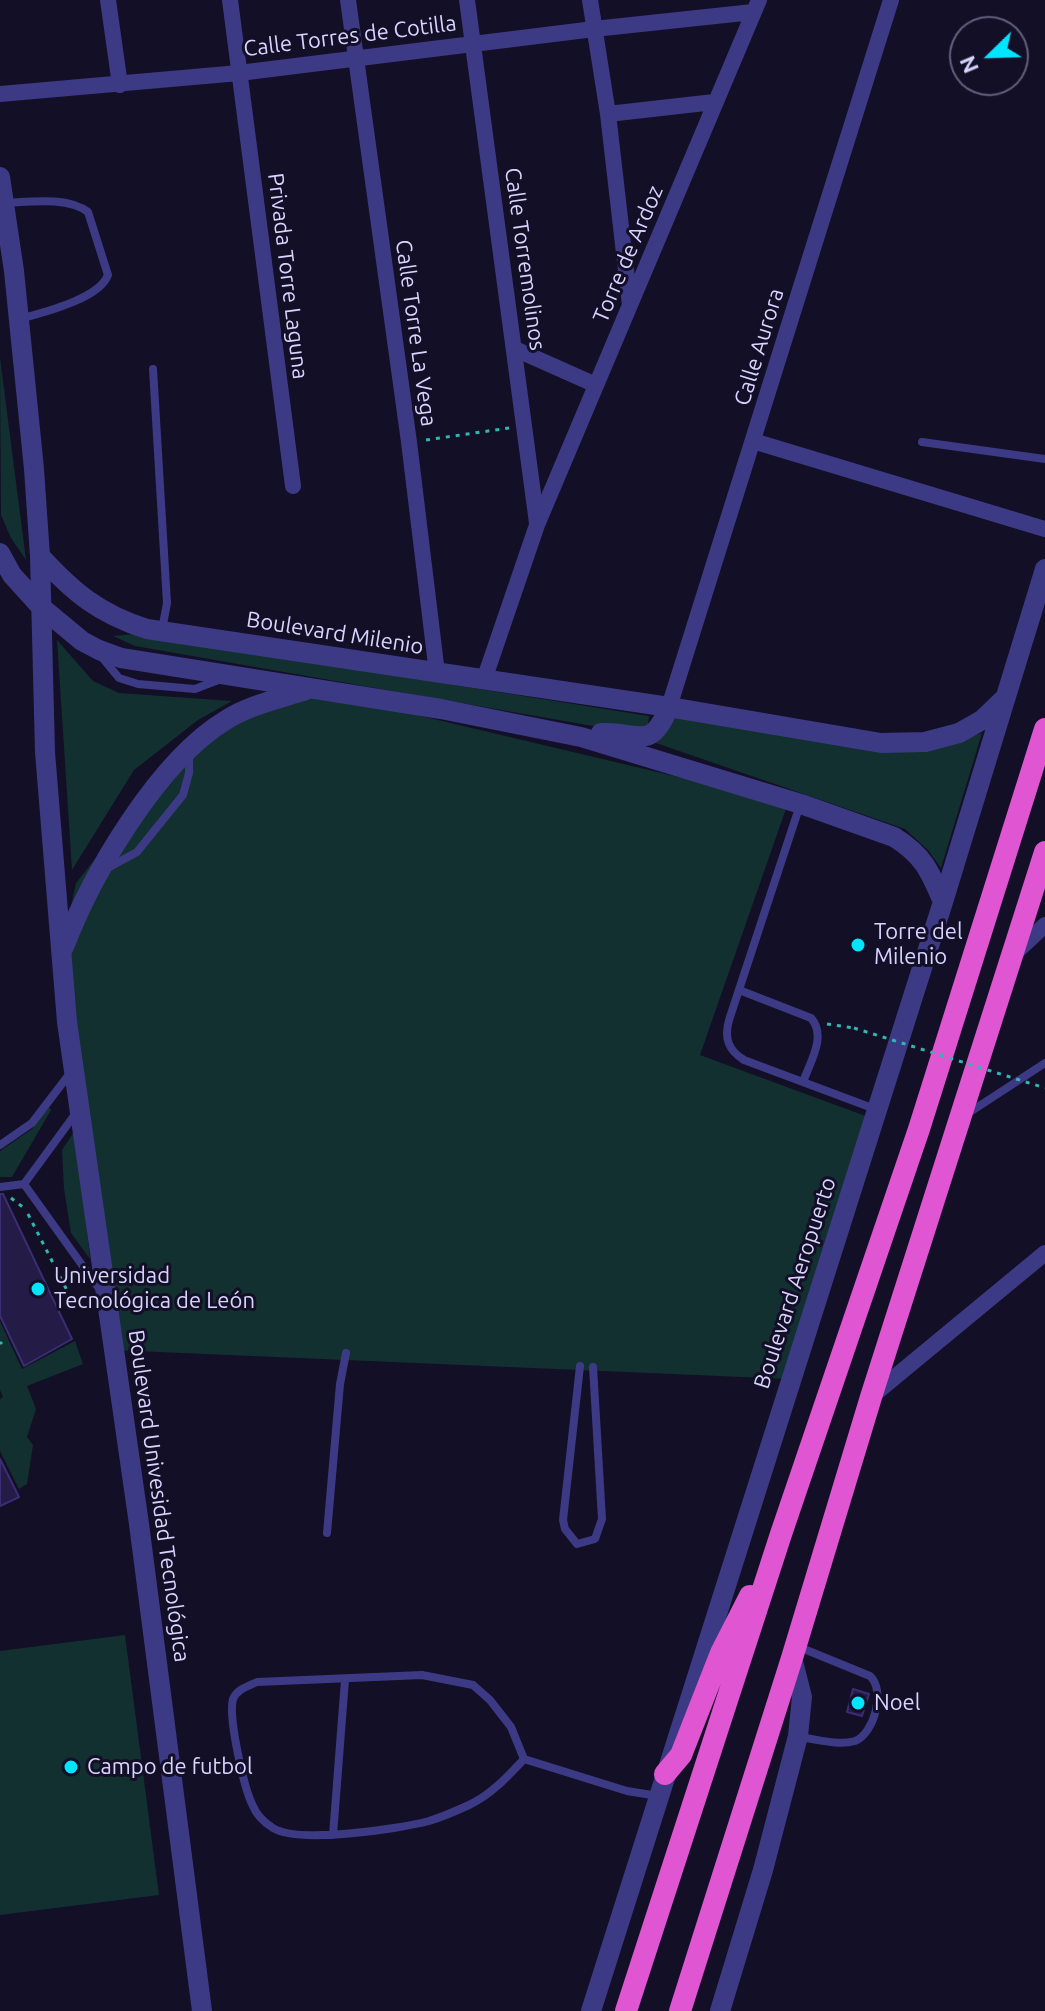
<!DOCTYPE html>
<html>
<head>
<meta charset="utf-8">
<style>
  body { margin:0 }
  #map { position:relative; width:1045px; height:2011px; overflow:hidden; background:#130f26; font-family:Ubuntu,sans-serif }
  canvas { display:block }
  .north { position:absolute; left:949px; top:16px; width:80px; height:80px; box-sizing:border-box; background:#130f26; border:2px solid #625e7d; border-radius:50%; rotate:247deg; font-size:22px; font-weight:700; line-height:32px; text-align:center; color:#d9d4ff }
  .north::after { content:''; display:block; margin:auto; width:28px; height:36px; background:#00e5ff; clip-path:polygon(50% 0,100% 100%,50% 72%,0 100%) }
</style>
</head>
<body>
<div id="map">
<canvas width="1045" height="2011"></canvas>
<div class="north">N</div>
</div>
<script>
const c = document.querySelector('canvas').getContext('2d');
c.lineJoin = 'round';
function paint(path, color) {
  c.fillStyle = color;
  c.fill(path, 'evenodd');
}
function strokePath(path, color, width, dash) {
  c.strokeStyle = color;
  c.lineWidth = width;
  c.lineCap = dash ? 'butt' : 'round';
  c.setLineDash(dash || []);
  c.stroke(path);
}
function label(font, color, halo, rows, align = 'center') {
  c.font = font + ' Ubuntu,sans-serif';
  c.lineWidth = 6;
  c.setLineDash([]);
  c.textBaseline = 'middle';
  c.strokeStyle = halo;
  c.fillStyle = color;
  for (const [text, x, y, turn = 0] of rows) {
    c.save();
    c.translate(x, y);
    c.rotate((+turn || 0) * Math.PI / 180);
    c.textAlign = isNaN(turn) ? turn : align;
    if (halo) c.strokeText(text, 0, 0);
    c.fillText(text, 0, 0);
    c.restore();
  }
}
paint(new Path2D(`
  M0,358L26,560L11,538L1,515Z
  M134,634L649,716L648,725L633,733L135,646L113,636Z
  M57,640L93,681L119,693L232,701L198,720L134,770L72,870Z
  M303,688L788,803L700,1055L871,1118L789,1379L112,1350L61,954L76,883L170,764L229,717Z
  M675,717L896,750L962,739L982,733L941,868L928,850L905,829L656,743Z
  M48,1106L51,1110L12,1177H0V1151L32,1129Z
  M76,1129L90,1259L71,1233L64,1189L62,1150Z
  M0,1321L22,1369L75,1341L83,1364L27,1386L36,1409L27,1437L33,1445L27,1484L19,1489L0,1451V1399L3,1397L0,1390Z
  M125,1635L159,1895L0,1915V1651Z`), '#12302f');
const building = new Path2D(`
  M0,1194H3L72,1339L24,1366L0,1316Z
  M0,1459L19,1497L0,1506Z
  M853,1689L869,1694L862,1716L847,1712Z`);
paint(building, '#241b47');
strokePath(building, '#3b2d73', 2);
strokePath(new Path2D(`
  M426,440L509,428
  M827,1024L854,1028
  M11,1198L24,1208
  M28,1214L76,1308
  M0,1344L2,1342`), '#2fb8b0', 3, [4, 6]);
strokePath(new Path2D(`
  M4,203C29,202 67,196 88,212L108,275C99,299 44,312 20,319
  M153,369L167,603L162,630
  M922,442L1045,459
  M100,655L119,678L138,684L195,689L221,679
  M800,805L729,1020C724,1038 728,1050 744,1060L875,1109
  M106,869L137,852L183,795L189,773V754
  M739,990L811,1018C827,1036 810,1062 803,1082
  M967,1114L1045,1063
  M0,1145L32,1123L71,1072
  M24,1184L76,1113
  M0,1187L24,1184L100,1290
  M580,1366L563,1520L565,1529L577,1544L595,1539L602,1519L593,1367
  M327,1533L340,1384L346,1353
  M799,1737C816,1739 838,1746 855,1741C874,1734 886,1690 870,1676L799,1647
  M524,1759C508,1776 491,1795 469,1805C456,1811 442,1817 429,1821C399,1829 298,1844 273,1828C265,1823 257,1816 253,1806C244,1789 228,1717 233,1699C237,1689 249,1686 257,1682L422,1675L473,1685L490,1700L511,1727L524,1759L627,1791L658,1796
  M333,1835L345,1680`), '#3d3a85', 8);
strokePath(new Path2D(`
  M108,0L120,85
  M230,0L293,486
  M348,0L409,442L437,673
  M467,0L537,523
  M590,0L608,114L630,305
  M0,94L239,73L594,29L753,12
  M608,114L714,102
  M515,349L596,385
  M753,441L1045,529
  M484,680L537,525L759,0
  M669,707L891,0
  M1013,955L1045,925
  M872,1396L1045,1253`), '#3d3a85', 16);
strokePath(new Path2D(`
  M0,177L14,271L34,469L40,556L45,752L67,1022L139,1524L202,2011
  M0,553L12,575L41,607L82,641L99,650L121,658L441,709L581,737L801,804L894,837C923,855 930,871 943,902
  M40,556C73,592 99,614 147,629L669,707L881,743L925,742L959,733L982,720L1006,697
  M601,733C639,731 650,753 669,707
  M64,947C92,874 158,761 226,720C250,705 278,699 306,690
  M591,2011L943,902L1045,569
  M720,2011L763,1870L798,1736L802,1697L792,1658`), '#3d3a85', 20);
strokePath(new Path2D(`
  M665,1774L681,1755L721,1653L750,1596
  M626,2011L781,1534L919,1129L1045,729
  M680,2011L792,1658L871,1397L1045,852`), '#e055d1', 22);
strokePath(new Path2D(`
  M854,1028L1045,1088`), '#2fb8b0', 3, [4, 6]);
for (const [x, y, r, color] of [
  [858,945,8,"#00e5ff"],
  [38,1289,8,"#00e5ff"],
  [858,1703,8,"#00e5ff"],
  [71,1767,8,"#00e5ff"]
]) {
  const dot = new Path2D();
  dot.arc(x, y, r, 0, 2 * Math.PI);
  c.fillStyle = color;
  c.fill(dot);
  strokePath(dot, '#130f26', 3);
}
label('22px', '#d9d4ff', '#130f26', [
  ["Calle Torres de Cotilla",350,36,-7],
  ["Torre de Ardoz",628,254,-67],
  ["Calle Torremolinos",525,259,82],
  ["Privada Torre Laguna",288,276,83],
  ["Calle Torre La Vega",416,333,82],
  ["Calle Aurora",759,347,-73],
  ["Boulevard Milenio",335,633,9],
  ["Boulevard Aeropuerto",795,1283,-72],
  ["Boulevard Univesidad Tecnológica",159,1496,82]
]);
label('22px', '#d9d4ff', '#130f26', [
  ["Torre del",874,932],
  ["Milenio",874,957],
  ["Universidad",54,1276],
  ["Tecnológica de León",54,1301],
  ["Noel",874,1703],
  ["Campo de futbol",87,1767]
], 'left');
</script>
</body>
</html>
